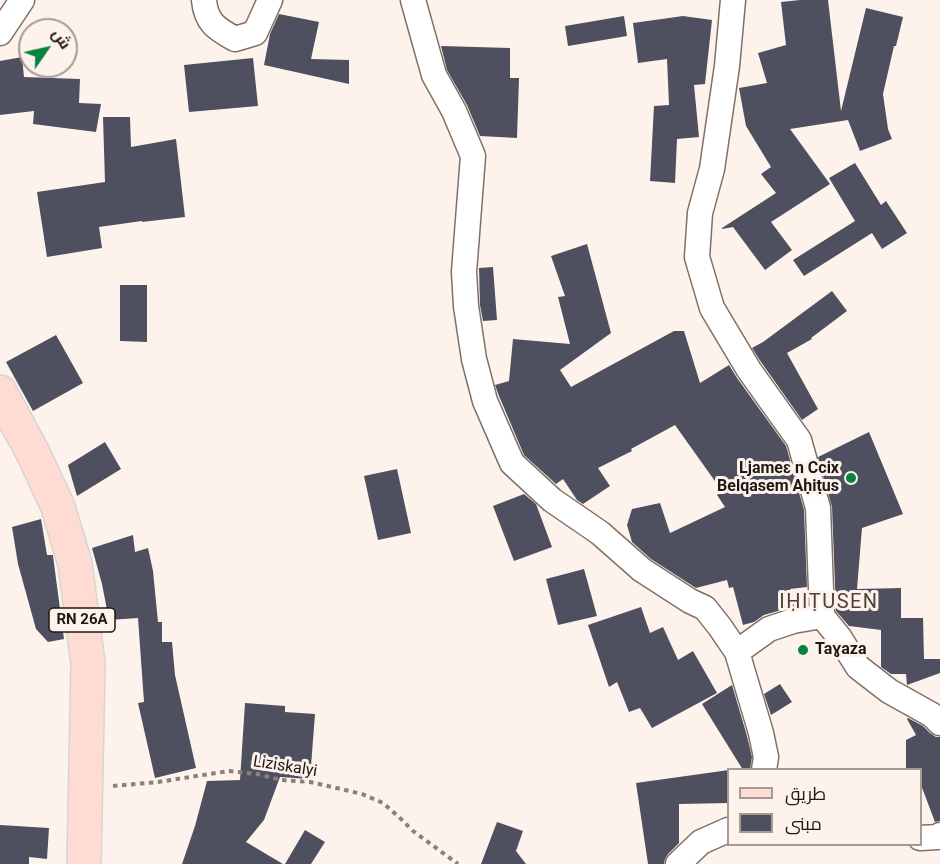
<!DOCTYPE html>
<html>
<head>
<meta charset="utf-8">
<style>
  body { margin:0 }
  #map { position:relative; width:940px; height:864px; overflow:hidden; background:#fef3ec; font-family:Roboto,Cairo,sans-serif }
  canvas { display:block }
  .legend { position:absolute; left:727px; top:768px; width:195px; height:78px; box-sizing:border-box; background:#fef3ec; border:2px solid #a49b96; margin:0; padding:8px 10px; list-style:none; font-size:18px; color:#1e1814 }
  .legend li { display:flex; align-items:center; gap:12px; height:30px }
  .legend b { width:30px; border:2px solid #a49b96 }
  .north { position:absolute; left:18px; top:18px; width:60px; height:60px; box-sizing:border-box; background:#fef3ec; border:2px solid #a49b96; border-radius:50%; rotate:56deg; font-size:16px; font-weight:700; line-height:24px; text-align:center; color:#1e1814 }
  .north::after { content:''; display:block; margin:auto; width:21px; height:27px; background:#04843e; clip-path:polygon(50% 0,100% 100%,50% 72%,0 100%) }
</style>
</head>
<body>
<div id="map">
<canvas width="940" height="864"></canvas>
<ul class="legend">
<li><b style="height:8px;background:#fedbd3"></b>طريق</li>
<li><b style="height:16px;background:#4e505f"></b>مبنى</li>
</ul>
<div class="north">ش</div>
</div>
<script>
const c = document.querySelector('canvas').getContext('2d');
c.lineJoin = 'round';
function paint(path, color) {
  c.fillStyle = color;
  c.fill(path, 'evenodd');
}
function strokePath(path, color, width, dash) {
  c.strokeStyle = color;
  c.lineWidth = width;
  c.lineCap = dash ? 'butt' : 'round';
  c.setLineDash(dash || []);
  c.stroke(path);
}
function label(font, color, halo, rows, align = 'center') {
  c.font = font + ' Roboto,sans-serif';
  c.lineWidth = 6;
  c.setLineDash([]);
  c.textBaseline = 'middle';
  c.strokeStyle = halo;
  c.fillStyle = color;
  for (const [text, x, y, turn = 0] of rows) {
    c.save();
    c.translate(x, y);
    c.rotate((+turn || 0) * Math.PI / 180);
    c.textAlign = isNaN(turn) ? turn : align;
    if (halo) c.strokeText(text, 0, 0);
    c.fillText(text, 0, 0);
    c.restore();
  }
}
paint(new Path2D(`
  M800,0H828L841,111L866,8L903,17L896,46H894L883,94L888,129L892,139L860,151L848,120L790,129L830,184L771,222L792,250L765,270L733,227L722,229V228L776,193L761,174L771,167L746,126L739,88L767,83L758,53L786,45L781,2Z
  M279,14L319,22L311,59L349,60V84L264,65L270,34Z
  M624,16L627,36L568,46L565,26Z
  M683,16L712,20L705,84L694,85L699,137L677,139L675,183L650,181L654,106L669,105L667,59L638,63L633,23Z
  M441,46L510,48V78H519L517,138L480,136L467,105L447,70Z
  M22,57L24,77L80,79L79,103L101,104L96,132L33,124L34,111L0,115V61Z
  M253,58L258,106L189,112L184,65Z
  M103,117H130L131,147L176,139L185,217L142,222V221L99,227L102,248L47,257L37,192L105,182Z
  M855,163L881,205L886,201L907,233L882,249L872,233L804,276L793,260L855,221L829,178Z
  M587,244L611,333L560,370L571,387L674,331H684L700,383L729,365L737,378L786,446L804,510L807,587L790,589L795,606L764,615L754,622L743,625L733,587L729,588L727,580L696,588L651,559L632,542L627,525L632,509L660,503L670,533L725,507L717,495L722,491L675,425L631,449L632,451L598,468L610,486L583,504L577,500L563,479L556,484L524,455L499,396L495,385L509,381L513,339L570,344L558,297L565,296L551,256Z
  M493,267L497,320L483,321L480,305L479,268Z
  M120,285H147V342L120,341Z
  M832,291L847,311L811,338L812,339L787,353L818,409L802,420L761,362L752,348L763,342Z
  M56,335L83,383L33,411L6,362Z
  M869,432L903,514L862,528L857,589L901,588V618H923L924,659H940V673L907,685L906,674H891L881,667V630L849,626L836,611L832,507L818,457Z
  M105,442L121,469L77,496L68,465Z
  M397,469L411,533L378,540L364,476Z
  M524,494L536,504L552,547L514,561L493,506Z
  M41,519L47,555H53V556L64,639L48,642L36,629L18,564L12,527Z
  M133,535L135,552L148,548L153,571L158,622H162V642H172L175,675L196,768L155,778L138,703L144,702L138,618L109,620L102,584L92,548Z
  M584,569L597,616L558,625L546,579Z
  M641,607L650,633L663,627L678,660L693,651L717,693L652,728L640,708L629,712L617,682L609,687L588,625Z
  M780,684L792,702L771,715L764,694Z
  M732,685L747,736L752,757L750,770H743L702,704Z
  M245,703L285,706V712L315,714L310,779L280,777L264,820L246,842L283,864H182L195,826L207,781L240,780Z
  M908,718L923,726L930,733L936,737H940V821L935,822L921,785V770H906V740L916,735L907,719Z
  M729,770V803L679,804V843L668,854L665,859L664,864H648L636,783Z
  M497,822L523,831L516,851L526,864H481Z
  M0,825L49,828L47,859L29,857V864H0Z
  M305,830L325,842L311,864H285Z`), '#4e505f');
const street = new Path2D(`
  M204,0C206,23 217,29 235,39L255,33L270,0
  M413,0L434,75L454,111L473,156L464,272L466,306L474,359L485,401L512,463L552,500L600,533L642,570L690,601L705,608L720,627L737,652L769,629L793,621L822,616L839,637L858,667L889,691L932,715L940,723
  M733,0L727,66L712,169L700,213L697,257L712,308L749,370L799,440L818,508L822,616
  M0,33L22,0
  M737,652L761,733L766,757L764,770
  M920,838L938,837L940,835
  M678,864L701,842L728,830`);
const primary = new Path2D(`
  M0,392L33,453L58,507L75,564L88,663L84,864`);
strokePath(street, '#807167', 27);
strokePath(primary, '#d6d5d5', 36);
strokePath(new Path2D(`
  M113,786L158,782L229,771L257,774L281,780L310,782L341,789L362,794L383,803L399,817L413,831L458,864`), '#89817b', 4, [4.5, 4.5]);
strokePath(street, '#fff', 24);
strokePath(primary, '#fedbd3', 33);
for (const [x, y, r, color] of [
  [851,478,6,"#04843e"],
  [803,650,6,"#04843e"]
]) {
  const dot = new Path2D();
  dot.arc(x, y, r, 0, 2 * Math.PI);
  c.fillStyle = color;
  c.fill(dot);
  strokePath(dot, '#fef3ec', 2);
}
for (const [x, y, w] of [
  [82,620,66]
]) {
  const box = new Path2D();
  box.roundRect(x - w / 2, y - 12, w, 24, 4.5);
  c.fillStyle = '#fef3ec';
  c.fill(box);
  strokePath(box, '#1e1814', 1.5);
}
label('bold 15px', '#1e1814', null, [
  ["RN 26A",82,620]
]);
label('bold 16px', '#1e1814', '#fef3ec', [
  ["Ljameɛ n Ccix",839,469],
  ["Belqasem Aḥiṭus",839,487],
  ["Taɣaza",815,650,"left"]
], 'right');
label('16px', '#1e1814', '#fef3ec', [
  ["Liziskalyi",285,767,9]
]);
c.letterSpacing = '1.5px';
label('20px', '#504239', '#fef3ec', [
  ["IḤIṬUSEN",829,603]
]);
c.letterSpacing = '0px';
</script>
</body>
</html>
